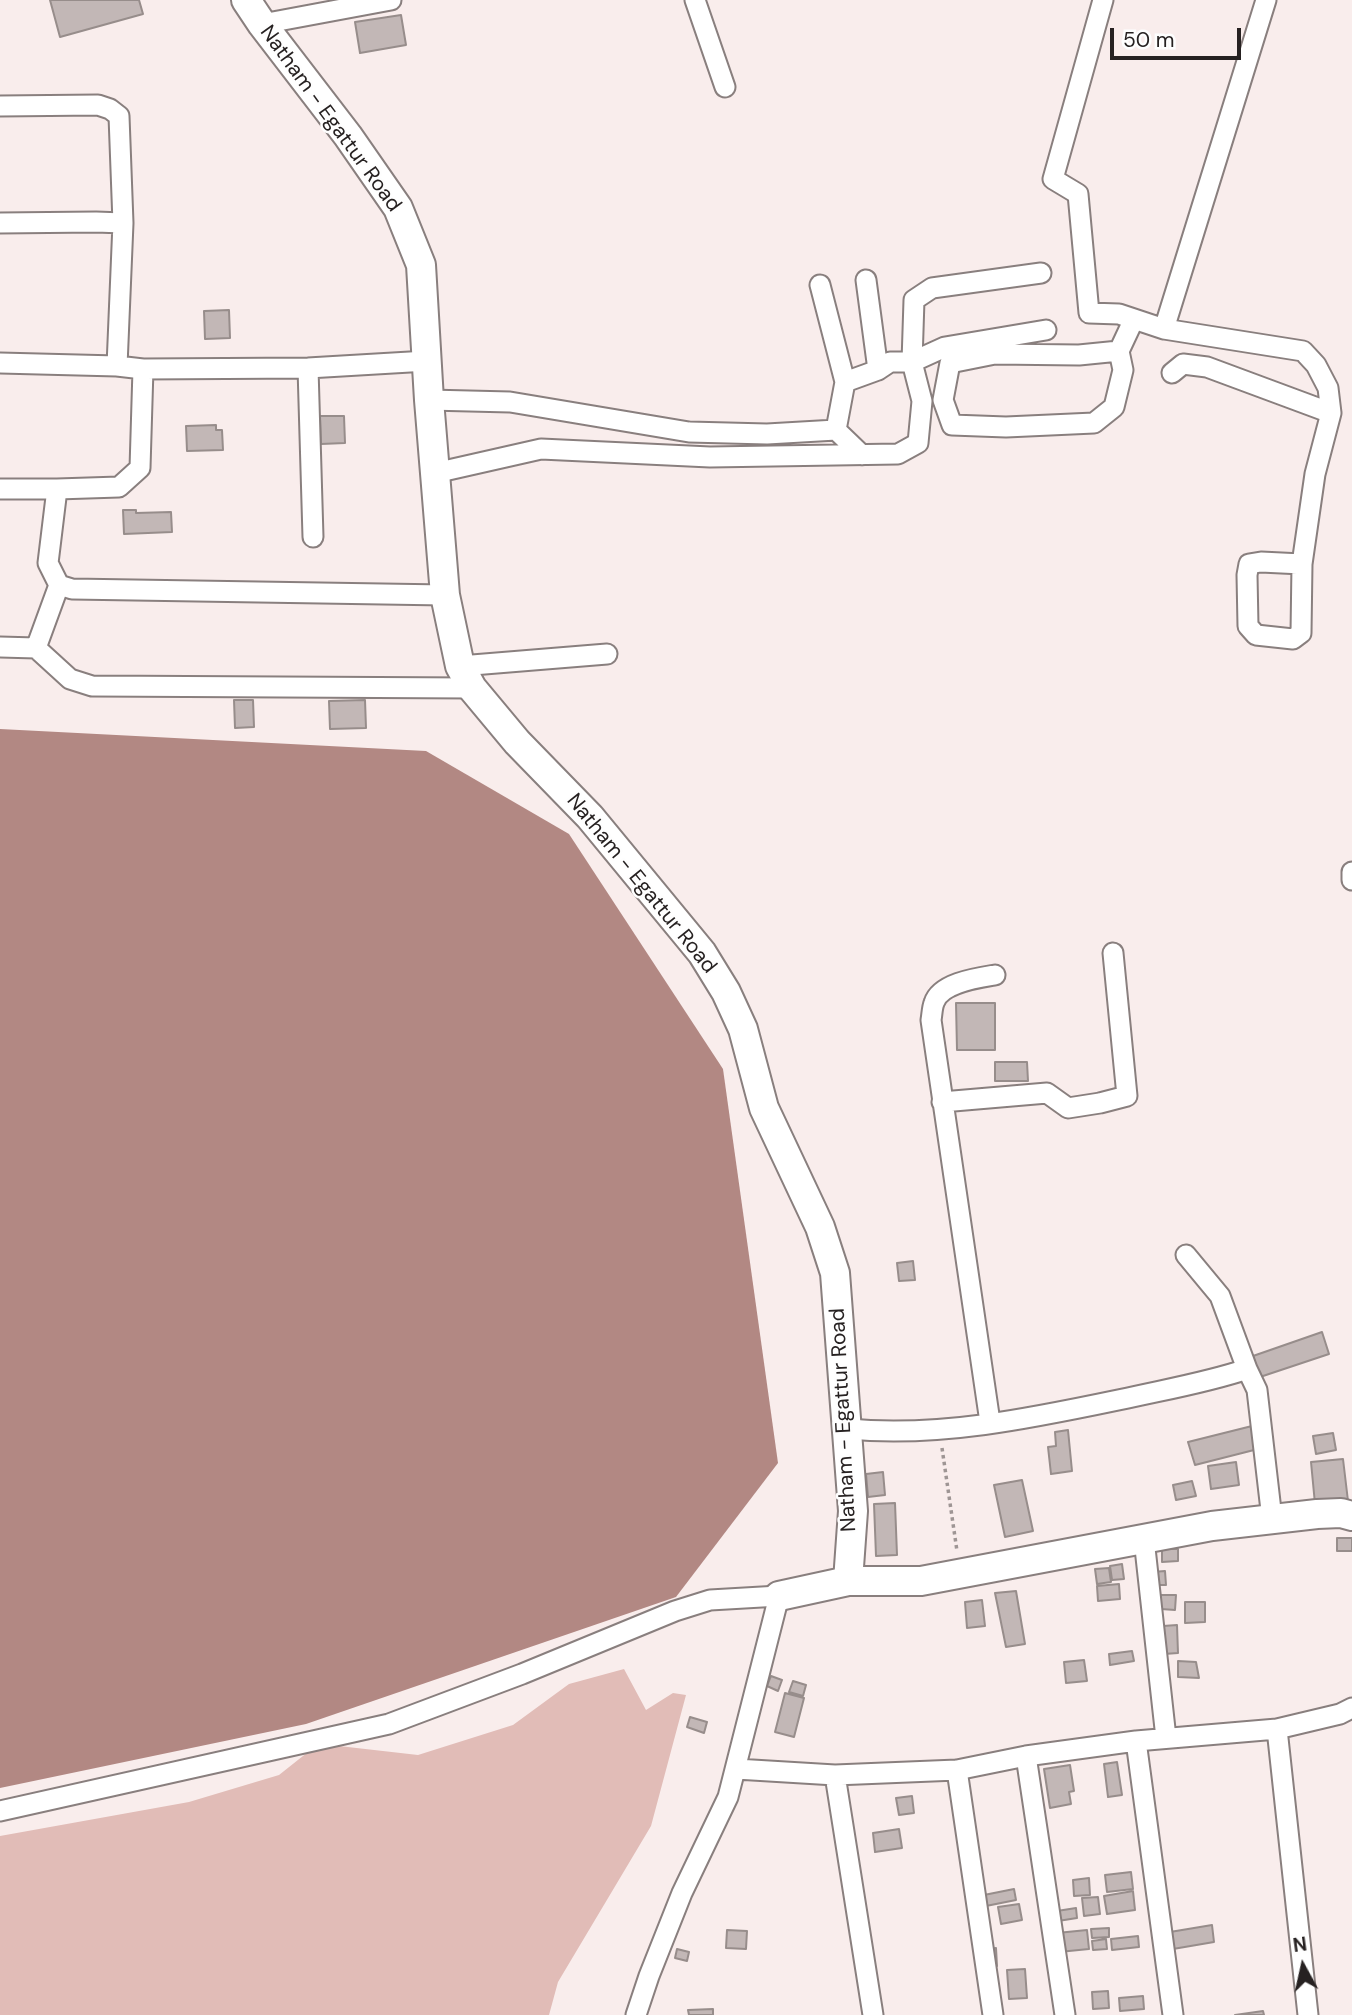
<!DOCTYPE html>
<html>
<head>
<meta charset="utf-8">
<style>
  body { margin:0 }
  #map { position:relative; width:1352px; height:2015px; overflow:hidden; background:#f9edec; font-family:"DM Sans",sans-serif }
  canvas { display:block }
  .north { position:absolute; left:1268px; top:1931px; width:70px; height:70px; -webkit-text-stroke:5px #fefefe; paint-order:stroke; rotate:352deg; font-size:19px; font-weight:700; line-height:28px; text-align:center; color:#262121 }
  .north::after { content:''; display:block; margin:auto; width:24px; height:32px; background:#262121; clip-path:polygon(50% 0,100% 100%,50% 72%,0 100%) }
  .scale { position:absolute; left:1110px; top:28px; width:131px; height:32px; box-sizing:border-box; border:4px solid #262121; border-top:0; padding-left:9px; font-size:21px; line-height:24px; white-space:nowrap; color:#262121; -webkit-text-stroke:5px #fefefe; paint-order:stroke }
</style>
</head>
<body>
<div id="map">
<canvas width="1352" height="2015"></canvas>
<div class="north">N</div>
<div class="scale">50 m</div>
</div>
<script>
const c = document.querySelector('canvas').getContext('2d');
c.lineJoin = 'round';
function paint(path, color) {
  c.fillStyle = color;
  c.fill(path, 'evenodd');
}
function strokePath(path, color, width, dash) {
  c.strokeStyle = color;
  c.lineWidth = width;
  c.lineCap = dash ? 'butt' : 'round';
  c.setLineDash(dash || []);
  c.stroke(path);
}
function label(font, color, halo, rows, align = 'center') {
  c.font = font + ' "DM Sans",sans-serif';
  c.lineWidth = 5;
  c.setLineDash([]);
  c.textBaseline = 'middle';
  c.strokeStyle = halo;
  c.fillStyle = color;
  for (const [text, x, y, turn = 0] of rows) {
    c.save();
    c.translate(x, y);
    c.rotate((+turn || 0) * Math.PI / 180);
    c.textAlign = isNaN(turn) ? turn : align;
    if (halo) c.strokeText(text, 0, 0);
    c.fillText(text, 0, 0);
    c.restore();
  }
}
paint(new Path2D(`
  M624,1669L646,1710L673,1693L686,1695L651,1826L558,1982L549,2015H0V1836L189,1802L279,1775L308,1752L339,1746L418,1755L513,1725L569,1684Z`), '#e1bcb7');
paint(new Path2D(`
  M0,729L426,751L569,834L723,1069L778,1463L676,1597L306,1724L0,1788Z`), '#b28883');
const building = new Path2D(`
  M50,0H139L143,14L60,37Z
  M401,15L406,45L360,53L355,22Z
  M229,310L230,338L205,339L204,311Z
  M320,416H344L345,443L321,444Z
  M216,425V430H222L223,450L187,451L186,426Z
  M123,510H136V513L171,512L172,532L124,534Z
  M234,700H253L254,727L235,728Z
  M365,700L366,728L330,729L329,701Z
  M956,1003H995V1050H957Z
  M995,1062H1027L1028,1081H995Z
  M913,1261L915,1280L899,1281L897,1263Z
  M1322,1332L1329,1354L1260,1377L1253,1356Z
  M1252,1426L1258,1449L1195,1465L1188,1442Z
  M1068,1430L1072,1471L1051,1474L1048,1447L1056,1446L1055,1432Z
  M1333,1433L1336,1450L1316,1454L1313,1436Z
  M1343,1459L1348,1501L1315,1504L1311,1462Z
  M1236,1462L1239,1485L1211,1489L1208,1466Z
  M883,1472L885,1495L868,1497L866,1474Z
  M1022,1480L1033,1531L1005,1537L994,1485Z
  M1192,1481L1196,1496L1176,1500L1173,1485Z
  M895,1503L897,1555L876,1556L874,1504Z
  M1337,1538H1352V1551H1337Z
  M1162,1549H1178V1561L1162,1562Z
  M1122,1564L1124,1579L1112,1580L1110,1566Z
  M1109,1568L1111,1582L1097,1584L1095,1569Z
  M1165,1571L1166,1585H1153L1152,1572Z
  M1119,1584L1120,1599L1098,1601L1097,1586Z
  M1016,1591L1025,1644L1006,1647L995,1593Z
  M1161,1595H1176L1175,1610L1161,1609Z
  M982,1600L985,1626L967,1628L965,1602Z
  M1185,1602H1205V1622L1185,1623Z
  M1177,1625L1178,1653L1164,1654L1163,1626Z
  M1132,1651L1134,1661L1110,1665L1109,1654Z
  M1084,1660L1087,1681L1066,1683L1064,1662Z
  M1178,1661L1196,1662L1199,1678L1178,1677Z
  M771,1676L782,1680L778,1691L767,1686Z
  M793,1681L806,1685L803,1696L789,1692Z
  M785,1693L804,1698L794,1737L775,1732Z
  M690,1717L707,1722L704,1733L687,1727Z
  M1117,1762L1122,1795L1108,1797L1104,1764Z
  M1070,1765L1074,1791L1069,1792L1071,1804L1050,1808L1044,1769Z
  M912,1796L914,1813L899,1815L896,1798Z
  M899,1829L902,1848L875,1852L873,1833Z
  M1131,1872L1133,1889L1107,1892L1105,1875Z
  M1089,1878L1090,1895L1074,1896L1073,1880Z
  M1014,1889L1016,1900L981,1907L979,1896Z
  M1133,1891L1135,1910L1107,1914L1104,1896Z
  M1098,1897L1100,1914L1084,1916L1082,1898Z
  M1019,1904L1022,1920L1001,1924L998,1907Z
  M1076,1908L1077,1918L1058,1921L1057,1911Z
  M1212,1925L1214,1942L1173,1949L1170,1932Z
  M1109,1928V1937L1092,1938L1091,1929Z
  M727,1930L747,1931L746,1949L726,1948Z
  M1087,1930L1089,1949L1059,1952L1057,1933Z
  M1138,1936L1139,1947L1112,1950L1111,1939Z
  M1106,1939L1107,1949L1093,1950L1092,1941Z
  M996,1948L997,1966L988,1967L986,1949Z
  M677,1949L689,1952L687,1961L675,1958Z
  M1025,1969L1027,1998L1009,1999L1007,1970Z
  M1108,1991L1109,2008L1093,2009L1092,1992Z
  M1143,1996L1144,2009L1120,2011L1119,1998Z
  M713,2009V2015H689L688,2010Z
  M1263,2011L1264,2015H1235Z`);
paint(building, '#c2b7b6');
strokePath(building, '#978d8b', 2);
const street = new Path2D(`
  M695,0L725,87
  M1103,0L1053,179L1078,194L1089,313L1119,314L1164,329L1303,351L1316,365L1328,388L1331,413L1315,474L1302,564L1301,633L1293,639L1256,635L1248,626L1247,575L1249,564L1261,562L1302,564
  M262,24L391,0
  M0,106L98,105L110,109L119,116L123,223
  M0,223L96,222L123,223L117,366
  M1041,273L932,288L914,300L912,362L945,347L1046,330
  M866,280L878,370
  M820,285L845,382
  M1164,329L1266,0
  M1119,351L1123,370L1114,407L1094,423L1006,427L952,425L943,400L950,363L995,354L1079,355L1119,351L1134,319
  M0,363L117,366L143,369L308,368L427,361
  M308,368L313,537
  M1172,373L1183,364L1207,367L1331,413
  M429,400L510,402L689,432L767,434L836,430L862,455
  M435,473L541,449L710,457L898,454L918,443L922,401L912,362H890L878,370L845,382L836,430
  M0,489H57L48,563L59,585L72,589L445,595
  M57,489L119,487L140,468L143,369
  M0,647L36,648L70,679L92,686L472,688
  M36,648L59,585
  M460,666L607,654
  M1352,872V880
  M942,1102L1047,1093L1068,1108L1100,1103L1127,1096L1113,953
  M1186,1255L1220,1296L1247,1369
  M990,1422L931,1020C932,1015 932,1008 934,1003C940,983 977,978 995,975
  M848,1429C941,1438 1037,1417 1128,1398C1168,1389 1209,1382 1247,1369L1257,1390L1272,1519
  M1144,1539L1166,1738
  M1277,1729L1308,2015
  M1136,1741L1173,2015
  M1026,1756L1065,2015
  M736,1769L835,1775L957,1770L1026,1756L1136,1741L1277,1729L1340,1714L1352,1708
  M957,1770L993,2015
  M835,1775L873,2015
  M0,1811L389,1724L522,1674L675,1611L710,1600L779,1596L728,1797L682,1893L649,1976L636,2015`);
const secondary = new Path2D(`
  M246,0L262,24L348,136L398,208L421,265L429,400L445,595L460,666L472,688L517,742L590,817L702,953L726,992L743,1029L764,1108L820,1227L835,1273L853,1511L848,1581H921L1212,1526L1317,1514L1341,1513L1352,1516
  M779,1596L848,1581`);
strokePath(street, '#897f7e', 23);
strokePath(secondary, '#897f7e', 32);
strokePath(new Path2D(`
  M942,1448L957,1551`), '#9e9594', 3.5, [3.5, 3.5]);
strokePath(street, '#fff', 19);
strokePath(secondary, '#fff', 28);
label('21px', '#262121', '#fefefe', [
  ["Natham - Egattur Road",330,119,54],
  ["Natham - Egattur Road",641,884,51],
  ["Natham - Egattur Road",844,1420,-93]
]);
</script>
</body>
</html>
